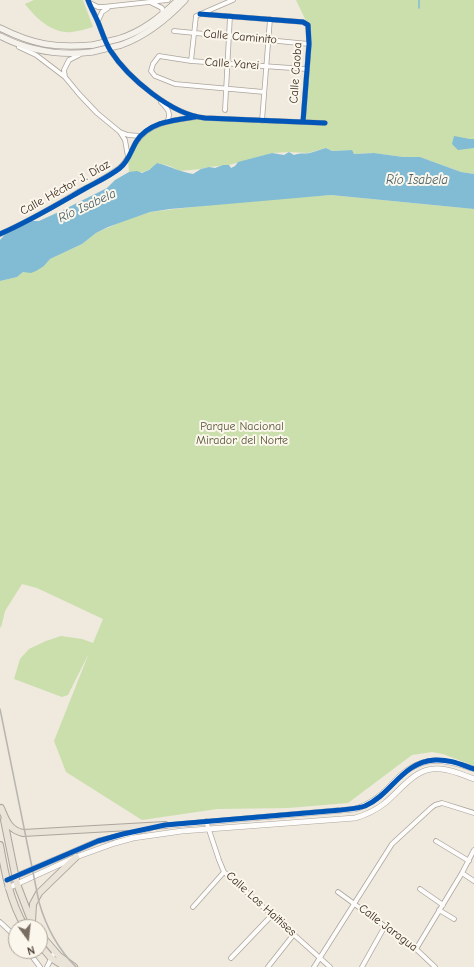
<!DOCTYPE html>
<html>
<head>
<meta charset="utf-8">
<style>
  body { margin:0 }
  #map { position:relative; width:474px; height:967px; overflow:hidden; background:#efe9de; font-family:"Comic Neue",sans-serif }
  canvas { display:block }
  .north { position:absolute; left:8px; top:919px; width:40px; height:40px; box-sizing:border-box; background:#fbf7ec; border:1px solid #aea59a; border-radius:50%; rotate:165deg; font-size:11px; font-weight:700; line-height:16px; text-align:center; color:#3b2a1e }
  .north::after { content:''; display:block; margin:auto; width:14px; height:18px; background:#7a6d61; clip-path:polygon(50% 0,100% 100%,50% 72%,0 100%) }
</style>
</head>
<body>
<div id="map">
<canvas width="474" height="967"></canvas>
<div class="north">N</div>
</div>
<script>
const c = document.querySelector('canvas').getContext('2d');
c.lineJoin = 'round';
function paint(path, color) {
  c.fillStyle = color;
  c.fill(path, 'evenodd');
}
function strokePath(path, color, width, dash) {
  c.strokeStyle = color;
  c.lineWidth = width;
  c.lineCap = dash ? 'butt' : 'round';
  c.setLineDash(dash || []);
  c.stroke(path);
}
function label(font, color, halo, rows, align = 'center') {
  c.font = font + ' "Comic Neue",sans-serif';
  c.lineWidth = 4;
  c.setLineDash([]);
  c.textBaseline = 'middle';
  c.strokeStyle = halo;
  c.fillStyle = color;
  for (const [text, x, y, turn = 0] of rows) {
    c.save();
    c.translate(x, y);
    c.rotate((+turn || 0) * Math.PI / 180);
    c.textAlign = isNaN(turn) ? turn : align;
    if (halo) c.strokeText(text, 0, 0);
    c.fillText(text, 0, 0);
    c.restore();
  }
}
paint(new Path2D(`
  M34,0H83L93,27C86,29 79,31 72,32C52,34 36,18 25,4Z
  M296,0H474V174L461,172L420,157H403L374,153L354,154L351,150L332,151L326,148L308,153L289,152L272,153L229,165L209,167L201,169L179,171L170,166L157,163C147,173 143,173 129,172L128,158L140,136L167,122L197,117L302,122L308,25Z
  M331,195L474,209V766L443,754L432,752L412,755L348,803L288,808L217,809L142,820L66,772L54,741L89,653L68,695L62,697L14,679L20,659L29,649L46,641L61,636L82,639L93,643L103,619L37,588L22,584L5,611L1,628L0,626V281L17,277L23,272L44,266L50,259L82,244L96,233L123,221L150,212L235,202Z`), '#cadfac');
paint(new Path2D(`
  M454,136L470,139H474V148L458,150L452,144Z
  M326,148L332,151L352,150L354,154L374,153L403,157H420L461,172L474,174V209L331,195L170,209L150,212L108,227L96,233L82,244L50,259L44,266L36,271L31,273L23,272L17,277L0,281V240L8,231L30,221H39L63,210L107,188L115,180L129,172L137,171L142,173L149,170L157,163C170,166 180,172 193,174L201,169L209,167L215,168L223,165H229L231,168L235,166L238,162L272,153L284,155L289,152L294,155C301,152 307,155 313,152C318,151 321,149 326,148Z`), '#81bcd4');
strokePath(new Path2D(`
  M419,8V0`), '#81bcd4', 1.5);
const minor = new Path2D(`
  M88,0C91,8 95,15 98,22C102,32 105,42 110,50C128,78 172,115 205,118L325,123
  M90,3L98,7H103L168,0
  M152,3L162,8L163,14
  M200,14L303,22L308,25L309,44L303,122
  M98,21L102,12L108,8
  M174,31L309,44
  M19,47L36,55L65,77L79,94L97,113L120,132L128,135L140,136
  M191,61L196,16L233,0
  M65,77L64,70L69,60L79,55
  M264,92L175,84L155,76L151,71L153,64L159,56L191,61L306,69
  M161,102C167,108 172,113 167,122
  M225,110L230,16
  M262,121L270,19
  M120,132L125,140L128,157
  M0,234C27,222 53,207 78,192C92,185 105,178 118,169C127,163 130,153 135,144C147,122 174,120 197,117
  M206,821L219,860L224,872L330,967
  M436,841L469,861
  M462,873L474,881
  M420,889L443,905
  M338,892L416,949L435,967
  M193,907L224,872
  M439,910L454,919
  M0,922L16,937
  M416,949L462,873L474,850
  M28,951L40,967
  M231,958L272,915
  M47,967L55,951
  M268,967L294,934
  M314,967L392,844L431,808L435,805L442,803L474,813
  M362,967L385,926`);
const tertiary = new Path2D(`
  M161,826L355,809C372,804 383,794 395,781C421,754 442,758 474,769
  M7,880L98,841L151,828
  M8,888L76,857L115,843L133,838L182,831L355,818C366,815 376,810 385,803C403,788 416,766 441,769C453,770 463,775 474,779`);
const secondary = new Path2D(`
  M0,28C34,45 55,48 93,45
  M0,36C29,51 59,56 92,52
  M118,39C142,32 160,17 178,0
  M121,45C146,36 167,19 185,0`);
const primary = new Path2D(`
  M1,808C6,820 9,830 23,833L165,825
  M4,820L17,884L32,923L35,927
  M0,845C5,874 10,901 25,927
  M32,921L33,904L39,893L76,857
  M40,934L59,956L74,967
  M40,945L51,958L65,967`);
strokePath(minor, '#aba59d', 5.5);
strokePath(tertiary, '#aba59d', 6);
strokePath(secondary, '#aba59d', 7);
strokePath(primary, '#aba59d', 8);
strokePath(minor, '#fdfcfa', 4);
strokePath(tertiary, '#fdfcfa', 5);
strokePath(secondary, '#f5f2ec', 5.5);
strokePath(primary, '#eae3d7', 6);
strokePath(new Path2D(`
  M0,709L39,902C46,927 57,948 76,967`), '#b7b4b1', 1.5);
const secondaryBridge = new Path2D(`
  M93,45L118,39
  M92,52L121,45`);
strokePath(secondaryBridge, '#aba59d', 7, []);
strokePath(secondaryBridge, '#f5f2ec', 5.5);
strokePath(new Path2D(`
  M88,0C91,8 95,15 98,22C102,32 105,42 110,50C128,78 172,115 205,118L325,123
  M200,14L303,22L308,25L309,44L303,122
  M0,234C30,221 58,204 86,188C97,182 110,176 120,168C128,162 131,151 136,142C148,122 174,120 195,117
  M7,880L98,841L123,834L165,825L341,810C349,809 357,809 365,806C392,794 402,762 435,760C449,759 462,765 474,769`), '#0057b8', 5);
label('12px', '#3b2a1e', '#fbf7ec', [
  ["Calle Caminito",240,37,5],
  ["Calle Yarei",232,64,4],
  ["Calle Caoba",296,73,-86],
  ["Calle Héctor J. Díaz",65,188,-29],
  ["Calle Los Haitises",261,904,42],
  ["Calle Jaragua",388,928,37]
]);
label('12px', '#575538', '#fbf7ec', [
  ["Parque Nacional",242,427],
  ["Mirador del Norte",242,441]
]);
label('italic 13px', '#445d65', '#fbf7ec', [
  ["Río Isabela",417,180],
  ["Río Isabela",87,206,-25]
]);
</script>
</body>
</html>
